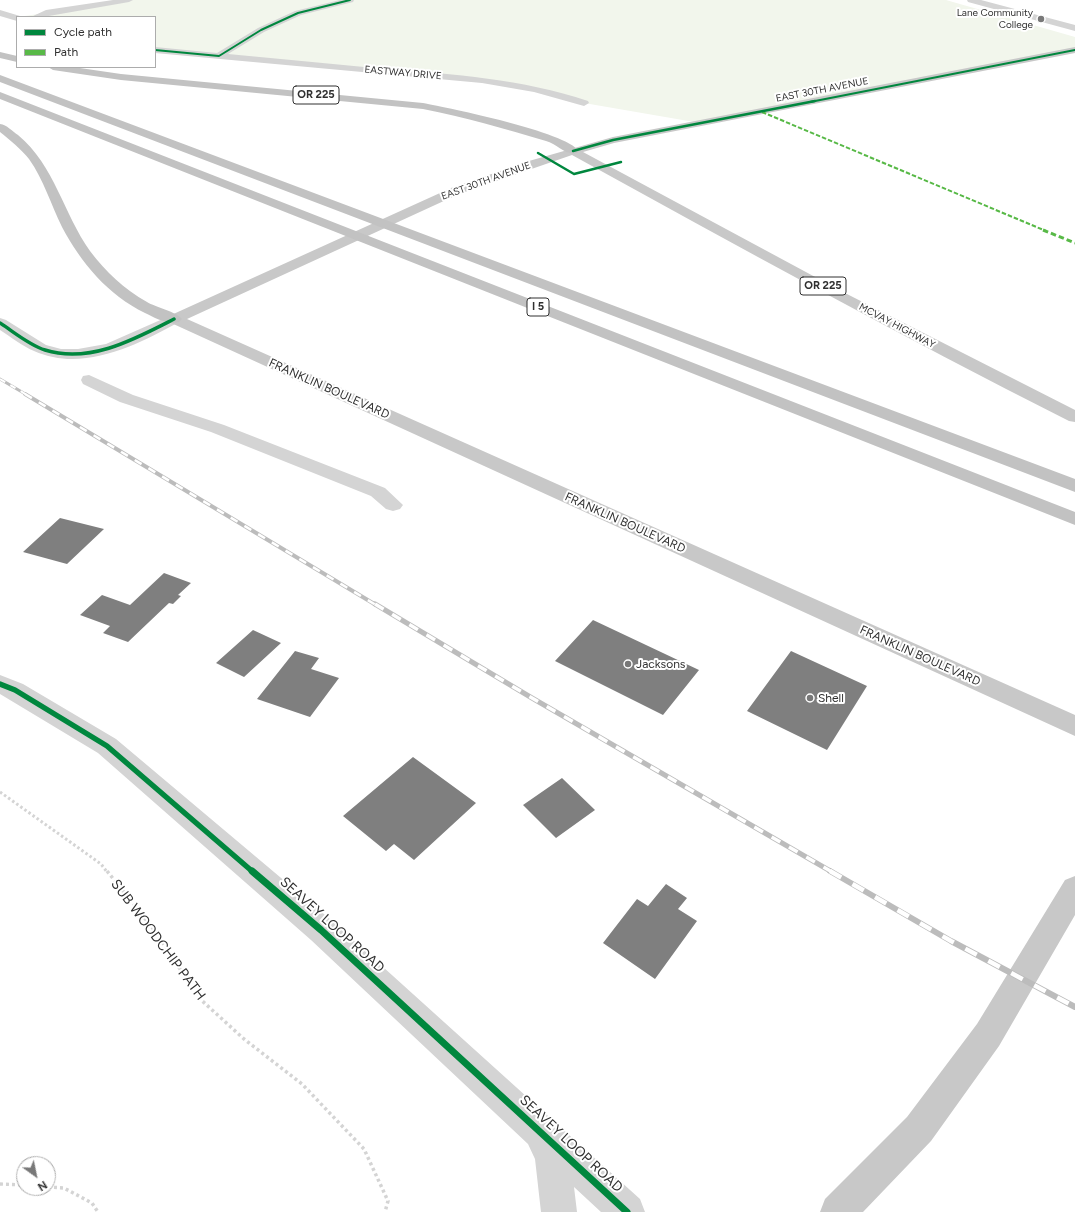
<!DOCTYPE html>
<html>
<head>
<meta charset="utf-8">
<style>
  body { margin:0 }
  #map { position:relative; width:1075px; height:1212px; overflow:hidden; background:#fff; font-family:Figtree,sans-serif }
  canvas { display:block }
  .legend { position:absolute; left:16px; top:16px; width:140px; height:52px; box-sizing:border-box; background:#fff; border:1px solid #acacac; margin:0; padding:5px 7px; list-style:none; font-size:12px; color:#303030 }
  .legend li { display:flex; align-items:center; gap:8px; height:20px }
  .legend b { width:20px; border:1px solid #acacac }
  .north { position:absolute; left:16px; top:1156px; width:40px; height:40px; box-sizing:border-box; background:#fff; border:1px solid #acacac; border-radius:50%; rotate:147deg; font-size:11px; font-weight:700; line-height:16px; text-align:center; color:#303030 }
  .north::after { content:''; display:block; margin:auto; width:14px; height:18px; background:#787878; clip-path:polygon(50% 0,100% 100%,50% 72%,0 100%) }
</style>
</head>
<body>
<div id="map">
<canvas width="1075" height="1212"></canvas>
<ul class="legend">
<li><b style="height:5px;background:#00873e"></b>Cycle path</li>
<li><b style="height:5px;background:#58b947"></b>Path</li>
</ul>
<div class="north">N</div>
</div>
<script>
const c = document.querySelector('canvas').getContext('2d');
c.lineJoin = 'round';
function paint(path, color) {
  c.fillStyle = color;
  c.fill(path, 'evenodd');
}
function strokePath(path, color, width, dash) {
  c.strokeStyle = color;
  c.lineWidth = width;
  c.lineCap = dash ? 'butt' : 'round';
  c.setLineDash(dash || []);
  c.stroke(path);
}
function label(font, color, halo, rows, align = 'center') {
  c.font = font + ' Figtree,sans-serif';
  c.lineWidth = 4;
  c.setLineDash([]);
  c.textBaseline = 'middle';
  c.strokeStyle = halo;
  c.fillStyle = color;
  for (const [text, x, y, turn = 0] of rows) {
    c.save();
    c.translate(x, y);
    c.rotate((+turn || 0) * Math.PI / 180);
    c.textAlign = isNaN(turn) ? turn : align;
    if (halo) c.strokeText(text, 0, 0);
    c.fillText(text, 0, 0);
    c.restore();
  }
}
paint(new Path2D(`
  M132,0H946L1075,37V50L700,123L584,103L518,86L155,49V17H18Z`), '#f2f6ec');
paint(new Path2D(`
  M60,518L104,529L67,564L23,552Z
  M164,573L191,583L178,595L181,596L173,604L169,603L128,642L103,633L110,626L80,615L102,595L130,605Z
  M593,620L699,670L663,715L555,661Z
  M253,630L281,643L244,677L216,663Z
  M295,651L319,658L311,669L339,678L310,717L257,699Z
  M791,651L867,686L827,750L747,711Z
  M413,757L476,803L414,860L394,844L386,851L343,816Z
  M562,778L595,810L556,838L523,805Z
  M666,884L687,898L678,909L697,921L655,979L603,943L637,899L648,906Z`), '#7f7f7f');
strokePath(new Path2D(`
  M0,792L101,864L107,872`), '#d4d4d4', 3, [2.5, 2.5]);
strokePath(new Path2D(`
  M107,871L155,931L199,998L244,1039L302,1084L364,1149L388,1201L385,1212
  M0,1184L24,1185
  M48,1187L64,1188L92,1203L98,1212`), '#d4d4d4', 3.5, [3, 3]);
paint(new Path2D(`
  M113,0H133L129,2L43,17H31L46,10Z
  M340,0H354L353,2L301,15L264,32L228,54C281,59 333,64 385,69C454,74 522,79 588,101L589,103L584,106L534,92L482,83L155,53V47L217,53L258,28L295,11Z
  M967,0H981L1075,25V31L968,2Z
  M0,10L20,16L21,17H17V21L0,16Z
  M174,314L179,316L182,319L179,322C137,345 83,373 34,351C22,346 11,337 0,330V318L6,320L46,345L61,349H78L106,344Z
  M89,375L133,395L224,425L385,488L403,505L400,509L393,511L386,509L371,496L211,432L120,402L83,384L81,380L83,376Z
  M0,675L23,684L116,739L331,920L640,1199L645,1212H601L574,1187L577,1212H541L535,1159L528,1144L311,940L98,753L0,694Z`), '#d4d4d4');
paint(new Path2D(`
  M1075,47V53L614,143L583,152L843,292L1075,410V422L1069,421C901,336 737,246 572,155L459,194L187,319L1075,715V736L169,322L166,319L169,316L451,188L529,161L613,137Z
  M1075,876V915L999,1046L931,1141L863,1212H820L825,1199L907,1117L977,1024L1065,880Z`), '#c8c8c8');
paint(new Path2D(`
  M0,52L17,56V62L0,58Z
  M48,67H73L121,74L423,103C450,108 566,132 579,151L577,153C566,156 557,144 546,141C505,129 465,117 423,109L121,80L53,70Z
  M0,75L1075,479V492L0,82Z
  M0,92L1075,512V525L0,99Z
  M0,124C7,125 12,131 18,135C55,166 63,213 90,251C106,272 124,289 147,302C155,307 177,312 182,319L179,322C168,325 155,318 145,313C108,295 81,263 62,227C51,205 44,180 29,159C21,149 10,140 0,132Z`), '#c2c2c2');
const railFar3 = new Path2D(`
  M0,379L27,395`);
const railFar2 = new Path2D(`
  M25,394L376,605`);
const railFar1 = new Path2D(`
  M375,604L532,698L832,872`);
const rail = new Path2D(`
  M830,871L951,941L1075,1007`);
strokePath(railFar3, '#bcbcbc', 3);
strokePath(railFar2, '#bcbcbc', 4);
strokePath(railFar1, '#bcbcbc', 5);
strokePath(rail, '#bcbcbc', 6);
strokePath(railFar3, '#fff', 2, [6]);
strokePath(railFar2, '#fff', 2.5, [8]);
strokePath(railFar1, '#fff', 3.5, [10]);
strokePath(rail, '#fff', 4.5, [13]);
strokePath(new Path2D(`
  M762,112L1046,231`), '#58b947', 2, [4.5, 2]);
strokePath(new Path2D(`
  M1043,230L1075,243`), '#58b947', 3, [5.5, 3]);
strokePath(new Path2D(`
  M155,50L219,56L261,30L298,13L350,0
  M810,102L1075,50`), '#00873e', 2);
strokePath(new Path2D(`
  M573,151L613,140L815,101
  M538,153L574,174L621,162`), '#00873e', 2.5);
strokePath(new Path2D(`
  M0,323C14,332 29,345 45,350C90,364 135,339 174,319`), '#00873e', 3.5);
strokePath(new Path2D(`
  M0,684L15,690L107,746L253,872`), '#00873e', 5.5);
strokePath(new Path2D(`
  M252,871L321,930L627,1212`), '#00873e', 7);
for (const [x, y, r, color] of [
  [1041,19,4,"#787878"],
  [628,664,4,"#787878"],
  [810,698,4,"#787878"]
]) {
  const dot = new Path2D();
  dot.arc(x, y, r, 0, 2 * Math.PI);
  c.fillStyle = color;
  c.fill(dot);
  strokePath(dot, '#fff', 1.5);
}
label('10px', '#303030', '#fff', [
  ["Lane Community",1033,13],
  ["College",1033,25]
], 'right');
label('10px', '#303030', '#fff', [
  ["EASTWAY DRIVE",403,73,5],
  ["EAST 30TH AVENUE",822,90,-11],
  ["EAST 30TH AVENUE",486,181,-20],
  ["MCVAY HIGHWAY",897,326,28]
]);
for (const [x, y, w] of [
  [316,95,46],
  [823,286,46],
  [538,307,22]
]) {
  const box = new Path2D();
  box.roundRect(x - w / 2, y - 9, w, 18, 3);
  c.fillStyle = '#fff';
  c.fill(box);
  strokePath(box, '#303030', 1);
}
label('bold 11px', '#303030', null, [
  ["OR 225",316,95],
  ["OR 225",823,286],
  ["I 5",538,307]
]);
label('12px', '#303030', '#fff', [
  ["FRANKLIN BOULEVARD",329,389,24],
  ["FRANKLIN BOULEVARD",625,523,24],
  ["FRANKLIN BOULEVARD",920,656,24]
]);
label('12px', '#303030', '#fff', [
  ["Jacksons",636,664],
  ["Shell",818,698]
], 'left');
label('14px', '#303030', '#fff', [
  ["SEAVEY LOOP ROAD",332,925,42],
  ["SUB WOODCHIP PATH",158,940,53],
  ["SEAVEY LOOP ROAD",571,1144,43]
]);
</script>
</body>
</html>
